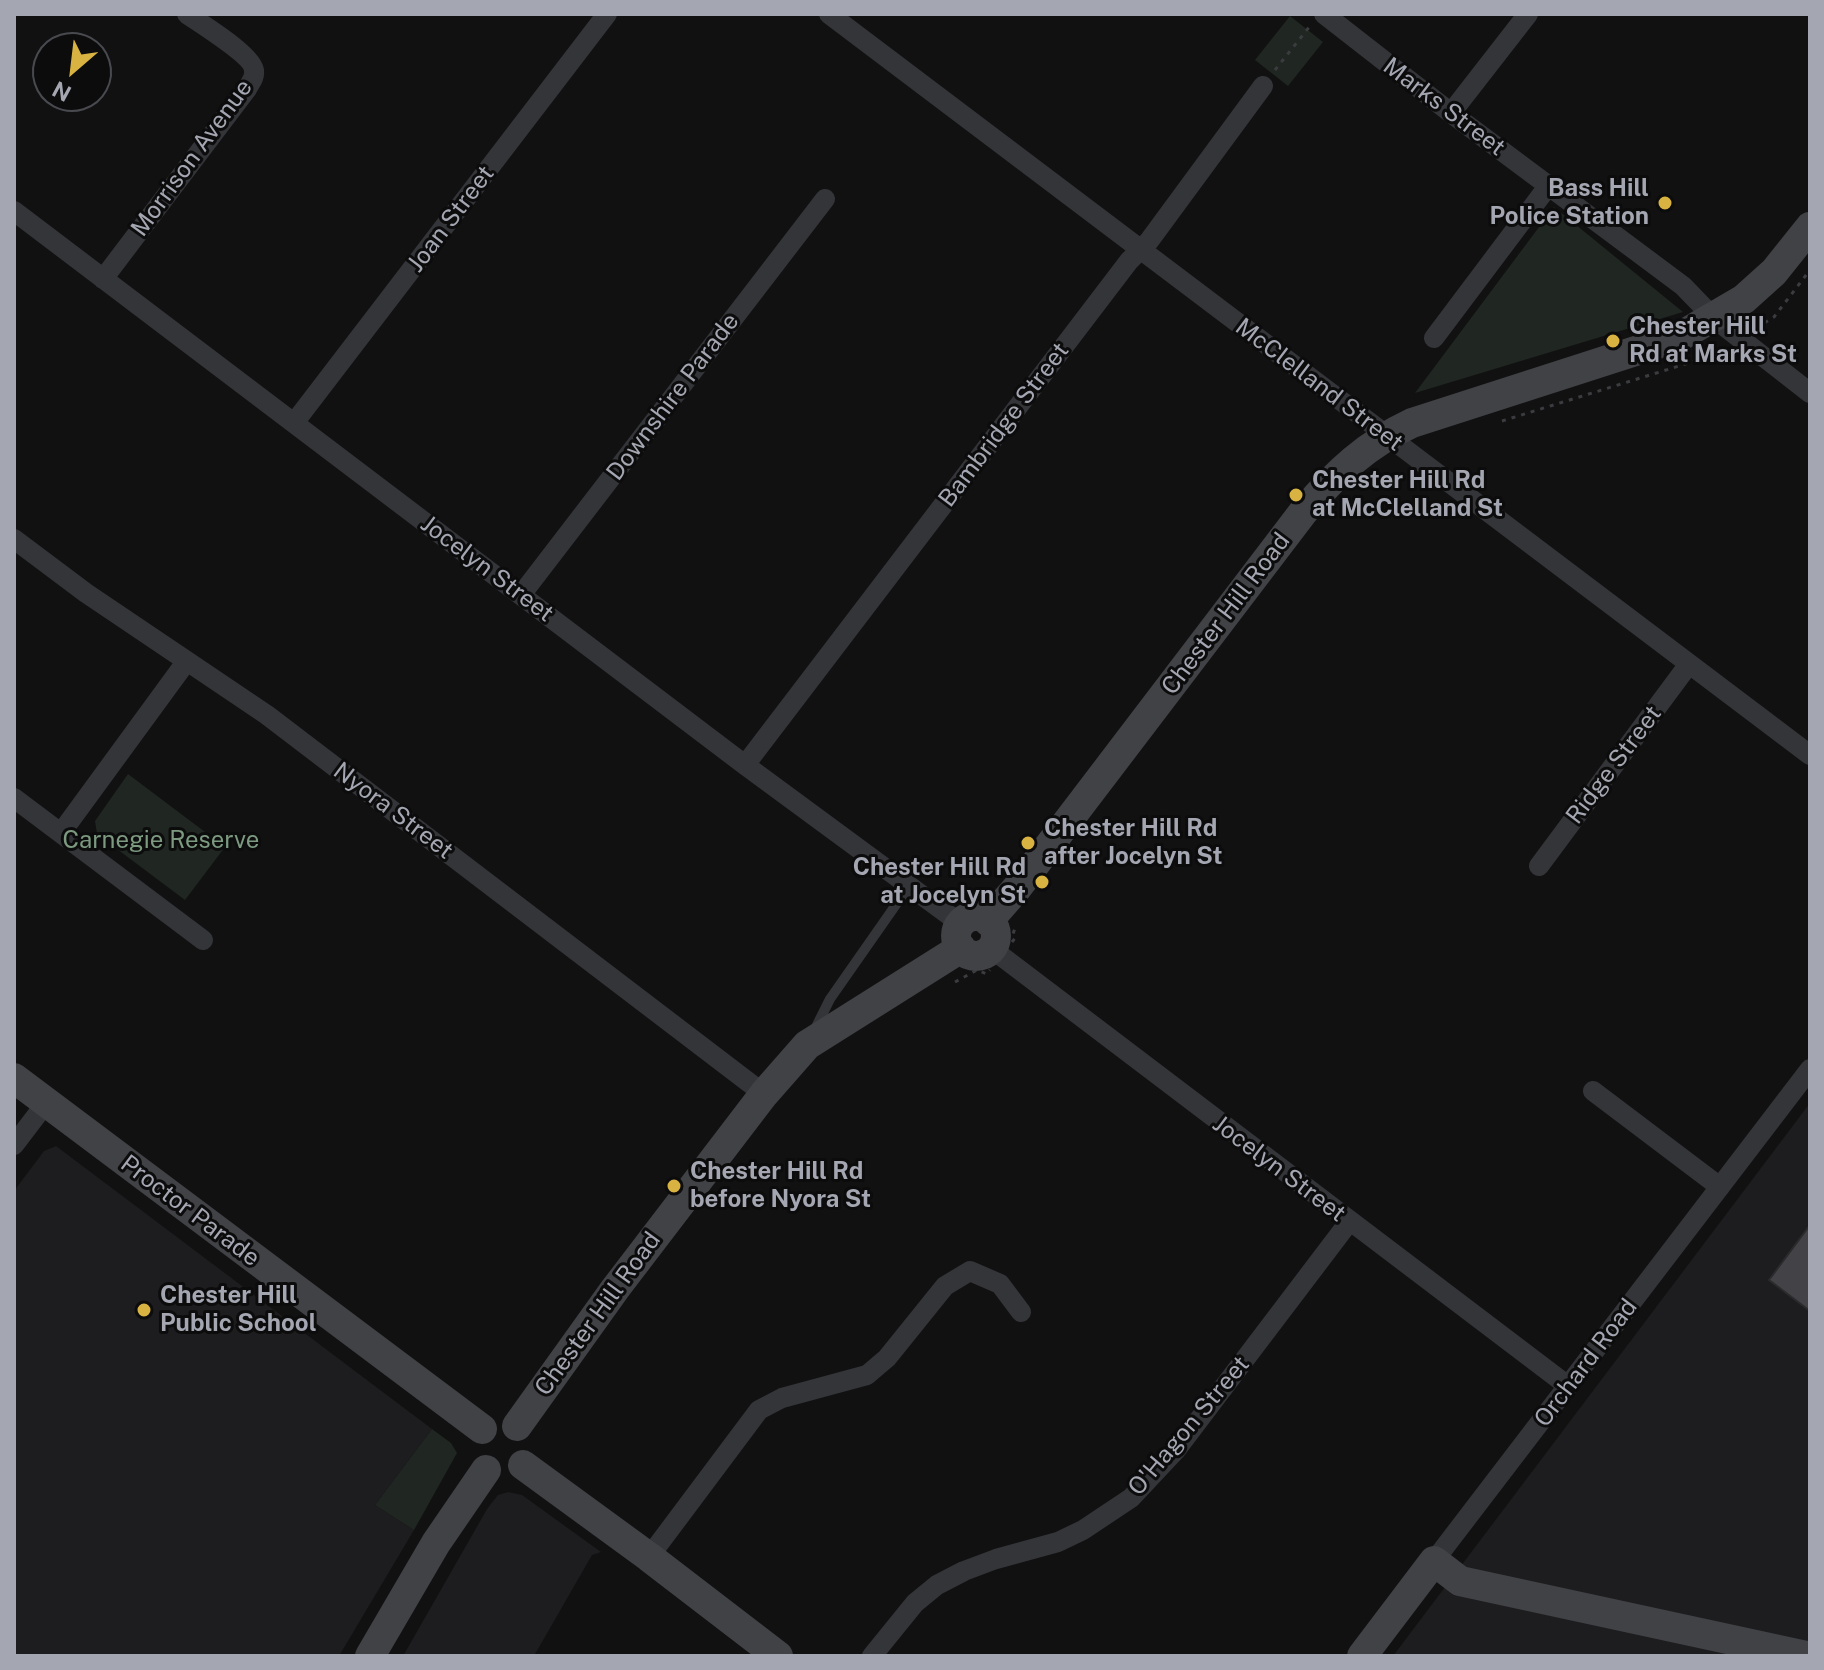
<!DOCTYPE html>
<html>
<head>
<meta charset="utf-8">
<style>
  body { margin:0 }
  #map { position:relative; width:1824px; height:1670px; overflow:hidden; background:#111112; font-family:"Public Sans",sans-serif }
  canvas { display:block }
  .frame { position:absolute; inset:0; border:16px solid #a4a7b1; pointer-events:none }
  .north { position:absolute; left:32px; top:32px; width:80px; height:80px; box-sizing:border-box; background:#0c0c0d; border:2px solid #494a4f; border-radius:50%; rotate:208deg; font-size:22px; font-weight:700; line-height:32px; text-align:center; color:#a4a7b1 }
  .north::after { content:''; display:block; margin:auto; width:28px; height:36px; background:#d9b342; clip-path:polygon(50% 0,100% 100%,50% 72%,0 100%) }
</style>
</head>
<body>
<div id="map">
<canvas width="1824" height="1670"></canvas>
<div class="frame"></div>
<div class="north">N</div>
</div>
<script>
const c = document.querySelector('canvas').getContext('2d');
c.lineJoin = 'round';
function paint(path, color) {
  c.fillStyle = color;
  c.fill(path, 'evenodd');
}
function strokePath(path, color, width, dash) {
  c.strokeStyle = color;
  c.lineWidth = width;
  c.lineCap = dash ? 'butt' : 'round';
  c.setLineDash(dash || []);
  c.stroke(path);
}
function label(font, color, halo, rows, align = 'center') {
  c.font = font + ' "Public Sans",sans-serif';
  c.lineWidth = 6;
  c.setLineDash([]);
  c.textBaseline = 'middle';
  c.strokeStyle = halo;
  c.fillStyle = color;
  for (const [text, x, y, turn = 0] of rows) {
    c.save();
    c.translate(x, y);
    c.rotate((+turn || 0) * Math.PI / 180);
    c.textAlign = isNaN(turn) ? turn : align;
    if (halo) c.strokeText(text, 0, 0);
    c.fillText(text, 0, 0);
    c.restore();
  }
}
paint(new Path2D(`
  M1810,1103V1656H1393Z
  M56,1146L432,1429L375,1505L414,1530L339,1656H14V1191L44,1151Z
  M508,1492L522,1495L601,1552L592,1555L534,1656H403L487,1509L498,1495Z`), '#1d1d1f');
paint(new Path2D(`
  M1290,16L1323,42L1288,86L1255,60Z
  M1554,207L1683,312L1415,393Z
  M128,774L225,847L185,900L97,834L95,821Z
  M432,1429L451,1443L457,1453L414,1530L375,1505Z`), '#202621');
const building = new Path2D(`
  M1810,1225V1311L1769,1280Z`);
paint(building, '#434347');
strokePath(building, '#2b2b2e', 2);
strokePath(new Path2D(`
  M1275,70L1310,26
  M1756,328L1774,317L1810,270
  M1502,421L1724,352
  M1012,942L1015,938L1013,934L1015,928
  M955,982L977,970L987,974L990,970`), '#3b3c3f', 3, [4, 6]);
strokePath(new Path2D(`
  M815,1029L830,999L909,886`), '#343539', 10);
strokePath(new Path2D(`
  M829,14L1810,755
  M1324,14L1451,113L1683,286L1714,318L1810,393
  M1451,113L1528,14
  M14,211L745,765L961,924
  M103,279L247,89C250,83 255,78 254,71C254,56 201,24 187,14
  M1434,338L1549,185
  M294,423L607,14
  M14,539L86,593L267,715L764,1094
  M521,595L825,199
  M745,765L1129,261L1149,241L1263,86
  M14,798L203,940
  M61,833L186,662
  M1539,866L1689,664
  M992,949L1568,1386
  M1593,1091L1720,1187
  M14,1145L46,1103
  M649,1557L759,1410L782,1398L867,1375L887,1358L945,1286L970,1271L1000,1284L1021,1312
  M1434,1561L1810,1069
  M872,1656L915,1603L937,1585L964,1571L996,1559L1058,1542L1083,1530L1131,1498L1176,1450L1349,1222`), '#343539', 20);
strokePath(new Path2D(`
  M956 936a20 20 0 1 1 40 0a20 20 0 1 1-40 0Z
  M988,921L1017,888L1304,511C1336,473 1367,444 1412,423L1679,337L1744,299L1774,272L1810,227
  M14,1078L482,1429
  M517,1426L615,1289L764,1094L807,1045L961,948
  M523,1465L649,1557L778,1656
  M370,1656L436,1543L486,1470
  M1362,1656L1434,1561L1460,1581L1806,1656`), '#414246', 30);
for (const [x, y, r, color] of [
  [1665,203,8,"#d9b342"],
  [1613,341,8,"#d9b342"],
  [1296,495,8,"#d9b342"],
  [1028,843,8,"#d9b342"],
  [1042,882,8,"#d9b342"],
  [674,1186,8,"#d9b342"],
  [144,1310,8,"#d9b342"]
]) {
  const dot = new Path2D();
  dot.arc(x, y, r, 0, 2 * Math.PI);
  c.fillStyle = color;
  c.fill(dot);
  strokePath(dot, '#0c0c0d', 3);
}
label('24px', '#a4a7b1', '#0c0c0d', [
  ["Marks Street",1444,107,37],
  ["Morrison Avenue",192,158,-54],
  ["Joan Street",451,219,-53],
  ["McClelland Street",1319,385,37],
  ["Downshire Parade",673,397,-53],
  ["Bambridge Street",1004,425,-53],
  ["Jocelyn Street",487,569,37],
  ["Chester Hill Road",1226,614,-53],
  ["Ridge Street",1614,765,-53],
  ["Nyora Street",393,811,37],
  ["Jocelyn Street",1279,1169,37],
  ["Proctor Parade",190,1211,37],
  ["Chester Hill Road",598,1314,-54],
  ["Orchard Road",1586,1363,-53],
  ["O'Hagon Street",1189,1426,-50]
]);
label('bold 24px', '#a4a7b1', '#0c0c0d', [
  ["Bass Hill",1649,189,"right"],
  ["Police Station",1649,217,"right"],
  ["Chester Hill",1629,327],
  ["Rd at Marks St",1629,355],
  ["Chester Hill Rd",1312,481],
  ["at McClelland St",1312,509],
  ["Chester Hill Rd",1044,829],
  ["after Jocelyn St",1044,857],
  ["Chester Hill Rd",1026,868,"right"],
  ["at Jocelyn St",1026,896,"right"],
  ["Chester Hill Rd",690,1172],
  ["before Nyora St",690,1200],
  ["Chester Hill",160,1296],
  ["Public School",160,1324]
], 'left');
label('24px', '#7d9a81', '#0c0c0d', [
  ["Carnegie Reserve",161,841]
]);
</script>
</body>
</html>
